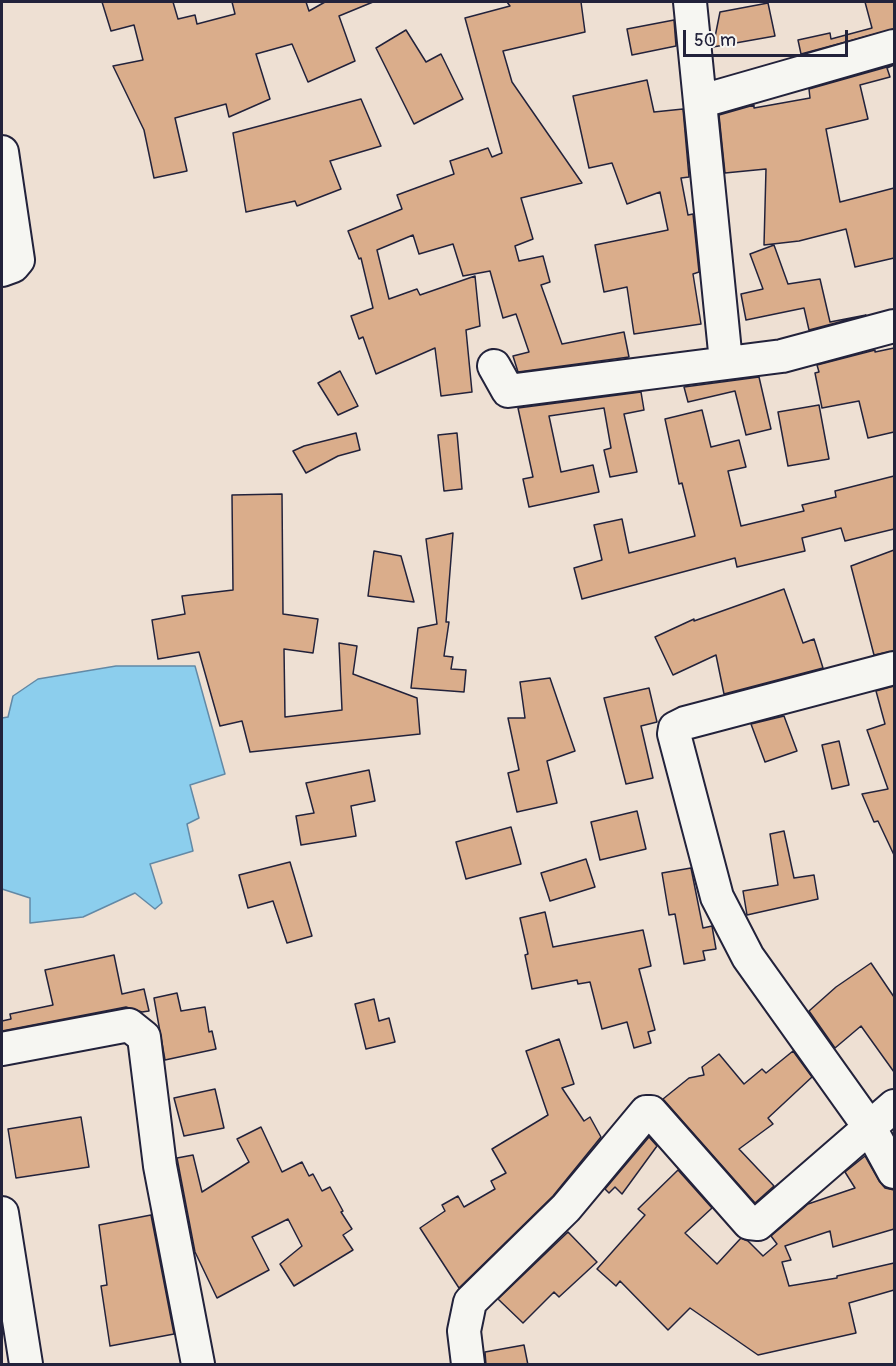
<!DOCTYPE html>
<html>
<head>
<meta charset="utf-8">
<style>
  body { margin:0 }
  #map { position:relative; width:896px; height:1366px; overflow:hidden; background:#eee0d3; font-family:Pangolin,sans-serif }
  canvas { display:block }
  .frame { position:absolute; inset:0; border:3px solid #22223b; pointer-events:none }
  .scale { position:absolute; left:683px; top:30px; width:165px; height:27px; box-sizing:border-box; border:3px solid #22223b; border-top:0; padding-left:8px; font-size:18px; line-height:21px; white-space:nowrap; color:#22223b; -webkit-text-stroke:4px #f6f6f2; paint-order:stroke }
</style>
</head>
<body>
<div id="map">
<canvas width="896" height="1366"></canvas>
<div class="frame"></div>
<div class="scale">50 m</div>
</div>
<script>
const c = document.querySelector('canvas').getContext('2d');
c.lineJoin = 'round';
function paint(path, color) {
  c.fillStyle = color;
  c.fill(path, 'evenodd');
}
function strokePath(path, color, width, dash) {
  c.strokeStyle = color;
  c.lineWidth = width;
  c.lineCap = dash ? 'butt' : 'round';
  c.setLineDash(dash || []);
  c.stroke(path);
}
const water = new Path2D(`
  M116,666H195L225,774L190,785L199,818L187,824L193,851L150,864L162,903L155,909L135,893L83,917L30,923V898L2,889V718L8,717L13,696L38,679Z`);
paint(water, '#8cceed');
strokePath(water, '#6289a6', 1.5);
const building = new Path2D(`
  M102,2H173L178,19L195,15L197,24L235,14L232,2H306L309,11L325,2H373L339,16L355,61L308,82L292,44L256,54L270,99L229,117L226,104L175,118L187,171L154,178L144,130L113,66L143,60L134,25L111,31Z
  M507,2H581L585,32L503,51L512,82L582,183L521,198L533,239L515,246L519,261L543,256L550,282L541,285L562,344L624,332L629,357L518,372L513,356L529,352L516,314L503,318L490,271L463,276L453,244L419,254L413,235L377,250L389,299L417,289L420,295L475,276L480,326L466,330L472,392L441,396L435,348L376,374L363,337L359,339L351,316L373,308L361,258L359,259L348,231L402,209L397,195L454,174L450,161L488,148L492,157L502,153L465,18L510,6Z
  M865,2H894V29L801,54L798,40L830,33L831,39L872,28Z
  M768,3L775,36L713,47L720,12Z
  M674,20L676,46L632,55L627,29Z
  M406,30L426,62L441,54L463,99L414,124L376,48Z
  M894,65L887,68L890,77L860,85L868,119L826,129L840,202L894,188V258L855,267L846,229L799,241L764,245L766,169L725,173L719,115L754,105V108L810,98L809,89Z
  M647,80L654,112L683,109L689,177L681,178L688,215L693,214L699,272L693,274L701,324L634,334L627,287L604,292L595,245L668,230L660,192L627,204L612,163L589,168L573,96Z
  M361,99L381,146L330,161L341,189L297,206L295,201L246,212L233,133Z
  M774,245L788,284L820,279L830,322L866,315L809,330L804,308L746,320L741,294L763,289L750,254Z
  M894,348V432L868,438L859,401L822,408L815,373L819,372L817,365L875,350V352Z
  M340,371L358,406L338,415L318,383Z
  M759,377L771,429L746,435L735,391L688,402L684,387Z
  M641,392L644,410L624,414L637,472L610,477L604,450L611,448L604,408L549,416L561,472L593,465L599,492L529,507L523,479L533,477L518,408Z
  M819,405L829,459L788,466L778,412Z
  M702,410L711,447L739,440L746,467L728,471L741,526L804,511L802,505L836,497L835,491L894,476V529L845,541L841,528L802,538L805,551L737,567L735,558L582,599L574,568L602,560L594,525L622,519L629,553L695,536L682,483L679,484L665,419Z
  M356,433L360,450L338,456L306,473L293,451L304,446Z
  M457,433L462,489L444,491L438,435Z
  M282,494L283,614L318,619L313,653L284,649L285,717L342,710L339,643L357,646L353,674L417,698L420,734L250,752L242,721L220,726L199,652L158,659L152,620L185,614L182,596L233,590L232,495Z
  M453,533L446,622H449L444,656L453,657L451,669L466,670L464,692L411,688L418,628L437,624L426,539Z
  M894,550V651L874,655L851,566Z
  M374,551L401,556L414,602L368,596Z
  M784,589L803,643L814,639L823,668L724,694L716,655L673,675L655,637L694,619V621Z
  M550,678L575,751L547,761L557,803L517,812L508,773L519,770L508,718H525L520,682Z
  M894,686V855L878,821L874,822L862,794L888,789L867,730L885,724L876,691Z
  M649,688L657,722L641,726L653,778L626,784L604,698Z
  M784,716L797,751L765,762L751,724Z
  M839,741L849,785L832,789L822,745Z
  M369,770L375,801L351,806L356,836L301,845L296,816L314,813L306,783Z
  M637,811L646,849L600,860L591,822Z
  M511,827L521,864L466,879L456,842Z
  M784,831L794,878L814,875L818,899L747,915L743,891L778,885L770,834Z
  M586,859L595,887L550,901L541,873Z
  M290,862L312,936L287,943L273,901L248,908L239,875Z
  M691,868L703,928L712,926L716,949L703,951L705,960L684,964L675,914L669,915L662,873Z
  M545,912L553,947L643,930L651,966L639,969L655,1030L648,1032L651,1043L634,1048L627,1022L602,1029L590,982L578,984L577,980L532,989L525,955L528,954L520,918Z
  M114,955L122,994L144,989L149,1011L142,1012L126,1007L2,1031V1021L11,1019L10,1014L53,1005L45,970Z
  M871,963L894,997V1072L861,1026L835,1048L809,1011L836,987Z
  M177,993L181,1011L205,1007L209,1032L212,1031L216,1049L165,1060L154,998Z
  M374,999L379,1021L389,1018L395,1042L366,1049L355,1004Z
  M559,1039L574,1084L562,1088L584,1121L590,1117L601,1137L553,1196L459,1288L420,1228L445,1211L442,1205L458,1196L464,1207L495,1189L491,1181L506,1173L492,1149L548,1115L526,1051Z
  M793,1051L812,1077L768,1118L773,1124L739,1149L774,1186L755,1203L663,1099L689,1078L704,1075L702,1067L719,1054L744,1084L762,1069L766,1073Z
  M215,1089L224,1128L184,1136L174,1098Z
  M81,1117L89,1167L16,1178L8,1129Z
  M261,1127L282,1172L302,1162L309,1176L313,1174L322,1191L330,1187L343,1211L341,1212L352,1229L343,1235L353,1250L294,1286L280,1264L302,1246L288,1219L252,1237L269,1270L217,1298L195,1252L177,1158L193,1155L202,1192L249,1162L237,1139Z
  M649,1137L657,1146L622,1194L615,1187L609,1193L605,1189Z
  M865,1156L879,1181L885,1188L894,1190V1229L833,1247L830,1231L785,1246L791,1260L782,1262L789,1286L837,1278V1276L894,1263V1290L849,1303L856,1333L758,1355L690,1308L668,1330L620,1281L616,1286L597,1269L645,1215L638,1209L678,1170L712,1208L685,1233L717,1264L741,1238L748,1241L763,1256L777,1244L771,1236L808,1204L855,1188L845,1172Z
  M151,1215L174,1334L110,1346L101,1286L107,1285L99,1225Z
  M568,1232L597,1262L559,1297L554,1292L523,1323L498,1299Z
  M524,1345L528,1365H486L485,1352Z`);
paint(building, '#daad8b');
strokePath(building, '#22223b', 1.5);
const minor = new Path2D(`
  M690,2L726,362
  M702,101L894,46
  M2,152L18,260L13,266L2,270
  M494,366L508,391L782,356L894,326
  M894,668L685,723L675,728L674,734L717,897L748,957L870,1128L894,1172
  M2,1049L129,1025L144,1037L160,1166L198,1364
  M2,1213L26,1364
  M468,1364L464,1331L470,1302L566,1208L646,1112H651L749,1223L758,1224L894,1106`);
strokePath(minor, '#22223b', 36);
strokePath(minor, '#f6f6f2', 32);
</script>
</body>
</html>
